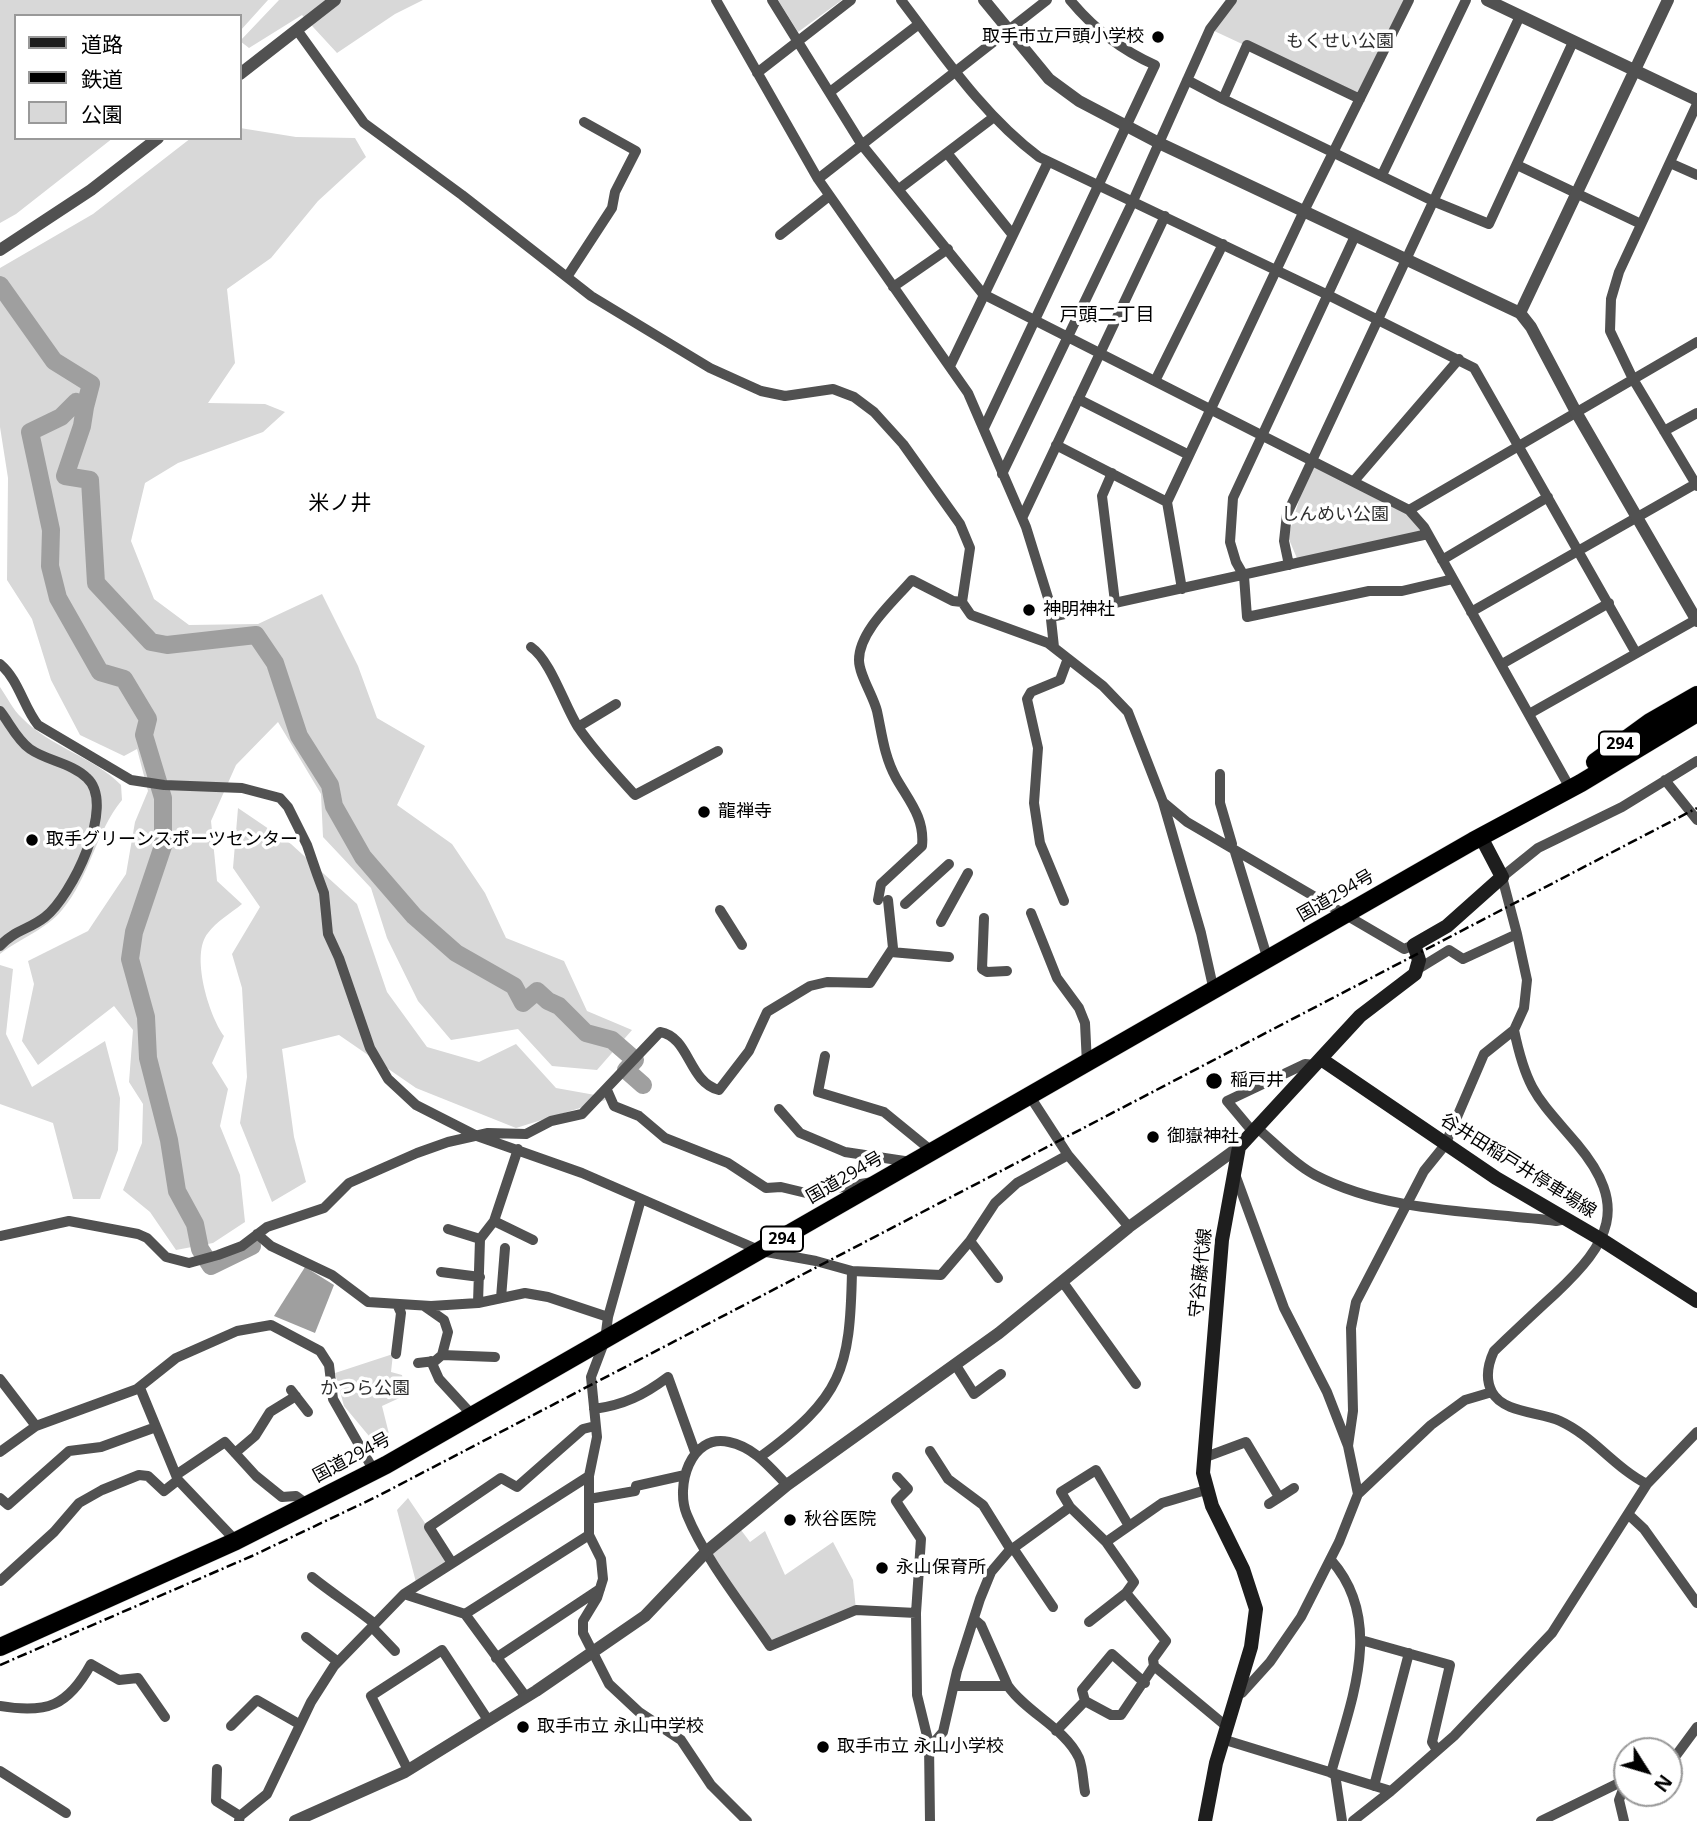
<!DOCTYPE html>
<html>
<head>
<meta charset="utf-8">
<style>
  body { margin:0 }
  #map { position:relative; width:1697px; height:1821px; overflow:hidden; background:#fff; font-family:"Open Sans","Noto Sans JP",sans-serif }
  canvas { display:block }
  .legend { position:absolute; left:14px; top:14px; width:228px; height:126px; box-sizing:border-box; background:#fff; border:2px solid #999; margin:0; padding:9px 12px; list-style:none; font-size:21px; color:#000 }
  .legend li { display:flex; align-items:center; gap:14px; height:35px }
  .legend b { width:35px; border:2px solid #999 }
  .north { position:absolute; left:1613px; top:1737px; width:70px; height:70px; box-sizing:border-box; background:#fff; border:2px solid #999; border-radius:50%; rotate:127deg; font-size:19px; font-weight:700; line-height:28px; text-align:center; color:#000 }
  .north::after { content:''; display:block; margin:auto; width:24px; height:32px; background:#000; clip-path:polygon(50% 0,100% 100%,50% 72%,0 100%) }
</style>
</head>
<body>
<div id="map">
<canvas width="1697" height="1821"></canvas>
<ul class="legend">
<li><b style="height:9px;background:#1e1e1e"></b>道路</li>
<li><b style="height:9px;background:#000"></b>鉄道</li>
<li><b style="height:19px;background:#d8d8d8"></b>公園</li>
</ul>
<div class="north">N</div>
</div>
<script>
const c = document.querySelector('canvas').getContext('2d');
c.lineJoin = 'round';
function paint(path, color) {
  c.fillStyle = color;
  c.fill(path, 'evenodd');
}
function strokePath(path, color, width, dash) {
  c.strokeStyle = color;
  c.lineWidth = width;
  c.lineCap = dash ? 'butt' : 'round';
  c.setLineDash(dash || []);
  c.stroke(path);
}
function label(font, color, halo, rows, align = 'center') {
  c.font = font + ' "Open Sans","Noto Sans JP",sans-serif';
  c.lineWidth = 7;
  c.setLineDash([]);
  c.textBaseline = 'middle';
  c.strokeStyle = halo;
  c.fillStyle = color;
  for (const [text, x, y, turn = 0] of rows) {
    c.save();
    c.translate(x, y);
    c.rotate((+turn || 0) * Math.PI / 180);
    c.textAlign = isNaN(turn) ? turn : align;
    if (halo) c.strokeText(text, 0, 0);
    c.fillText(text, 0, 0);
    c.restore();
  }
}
paint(new Path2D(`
  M0,0H268L240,31V16H16V138H113L16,214L0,223Z
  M279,0H423L395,14L337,53L302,15L249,48L240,41Z
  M778,0H842L798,32Z
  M1232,0H1409L1360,99L1210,29Z
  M240,128L296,137L355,138L366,157L318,201L271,258L227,289L235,363L208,403L265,404L285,412L263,432L178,463L145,483L131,541L154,599L189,625L258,624L322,594L358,666L377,718L425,746L397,805L452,844L485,893L506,938L564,961L587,1011L632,1030L597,1070L552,1066L518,1029L451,1040L418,1001L387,938L371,888L323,837L321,794L278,722L236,765L211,821L217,881L242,904C231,913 216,922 208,933C190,954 209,1016 224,1036L212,1063L228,1089L220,1126L240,1175L245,1222L213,1243L176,1250L150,1212L123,1190L142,1143L143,1104L129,1082L133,1030L114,1006L38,1065L22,1041L34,984L28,961L88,931L126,874L135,822L148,791L137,749L124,756L80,735L51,680L32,619L7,580L8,478L0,427V268L93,214L191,138H240Z
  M1311,460L1397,501L1428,534L1299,563L1288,537Z
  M0,687C7,697 13,710 22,718C50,747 94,757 121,785L122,800C95,833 90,877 62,910C47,929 19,939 0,954Z
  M238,808L291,844L357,904L387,992L427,1047L479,1062L516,1044L556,1088L612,1098L516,1128L416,1088L339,1035L282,1049L294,1137L306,1182L272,1202L240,1123L247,1077L242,988L232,954L260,907L233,868Z
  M0,965L13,969L6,1034L32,1087L105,1041L120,1098L118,1150L100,1199H73L53,1123L0,1104Z
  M393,1354L391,1372L402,1375L406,1395L382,1406L389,1434L374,1442L344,1406L335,1373Z
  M408,1498L452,1563L417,1586L397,1510Z
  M738,1526L750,1542L765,1531L785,1575L833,1542L853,1580L856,1610L770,1646L707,1551Z`), '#d8d8d8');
paint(new Path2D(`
  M305,1267L334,1285L315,1333L274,1316Z`), '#9f9f9f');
strokePath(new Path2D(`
  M0,285L54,361L91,384L85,407L76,402L61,417L30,432L51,530L50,566L58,598L100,672L124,679L148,719L144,735L163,798V846L134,932L130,959L146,1017L148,1058L169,1140L177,1191L195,1224L200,1249L211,1266L252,1246
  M85,407L82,426L65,476L90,480L96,583L151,642L167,645L256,635L275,663L299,736L330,785L334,806L363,857L414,916L456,953L514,986L523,1003L537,991L548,1001L559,1006L586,1033L612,1040L635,1060L626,1070L643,1085`), '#9f9f9f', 18);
const trunk = new Path2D(`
  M1595,762L1650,722L1697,695
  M0,1647L236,1541L386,1465L1473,841L1581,783L1697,713`);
strokePath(trunk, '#dbdbdb', 19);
strokePath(new Path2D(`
  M716,0L818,179L968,393L1026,527L1049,601L1054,647
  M772,0L862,145L983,294L1409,510L1424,527L1570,788
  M901,0C943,55 983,115 1039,157L1328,295L1474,368L1636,653
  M297,30L364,123L462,195L591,296L710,368L761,391L785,396L833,389L854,397L874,412L903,444L960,524L970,548L962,602L971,615L1048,643L1103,686L1128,712L1163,802L1201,933L1214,991
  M757,73L851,0
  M1187,80L1223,99
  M830,92L919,24
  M1360,99L1247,45L1223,99L1433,201L1489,224L1573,42
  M1697,104L1619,272L1611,299L1610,331L1633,379L1697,486
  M947,153L1012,234
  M1670,163L1697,175
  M1517,165L1641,224
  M1382,175L1466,0
  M818,179L1047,0
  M899,189L994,117
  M780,235L829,196
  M1355,236L1233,498L1230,542L1236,562L1244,576L1247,617L1369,591H1402L1453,579
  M567,277L612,208L615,192L636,151L584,122
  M893,287L948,249
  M950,366L1048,162
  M1155,381L1223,244
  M1078,399L1189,455
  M984,428L1155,65C1121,50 1094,29 1070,0
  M1664,431L1697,413
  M1056,445L1167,502
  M1112,473L1102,496L1115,602
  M1002,474L1133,201L1210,29L1232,0
  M1354,481L1459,359
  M1409,510L1697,342
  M1023,516L1165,216
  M1442,560L1548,497
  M1289,565L1284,541L1287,514L1520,16
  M1182,589L1167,502L1304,211L1409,0
  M1471,612L1697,483
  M1051,617L1428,534
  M531,647C551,661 564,705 578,727C595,752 615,773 635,795L718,751
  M0,664C19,680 23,706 38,725L131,780L164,785L242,788L280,798L288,807L307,845L317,874L324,893L328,934L339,958L370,1048L388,1079L416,1105L477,1136L582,1173L761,1251L816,1261L852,1271L941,1275L970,1241L995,1203L1017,1183L1068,1155
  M1502,664L1609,603
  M0,711C9,722 17,740 30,749C47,761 72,763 87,778C117,805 71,897 45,917C30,929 13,931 0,946
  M1529,714L1697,619
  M578,727L616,704
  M1220,774V803L1232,844
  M1665,780L1697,820
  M1163,802L1187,822L1404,949L1414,945
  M1235,852L1268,960
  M878,900L881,884L922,846C925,818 909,801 896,778C884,756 882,734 877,711C873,695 859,675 859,660C859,631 894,601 912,580L953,601L962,602
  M1064,901L1040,843L1034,803L1038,748L1027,699L1031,692L1060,680L1067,661
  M905,904L949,864
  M720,910L742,945
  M1031,913L1057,978L1079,1008L1085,1023L1087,1064
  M984,918L982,969L987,972L1007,971
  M941,922L968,873
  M1517,934L1502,877L1538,848L1622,807L1697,761
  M891,952L949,957
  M1514,1030C1527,1092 1538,1098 1577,1144C1630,1207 1609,1243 1556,1293C1535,1312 1514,1332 1494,1351C1488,1364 1485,1379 1492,1392C1503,1413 1541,1412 1560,1421C1593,1436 1615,1468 1647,1484
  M825,1056L818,1092L884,1112L933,1152
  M607,1090L614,1106L639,1116L665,1138L728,1163L766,1188L781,1187L806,1193L873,1182
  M1031,1098L1068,1155L1129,1227
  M779,1109L800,1133L845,1152L911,1162
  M1257,1128C1275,1143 1294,1164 1315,1175C1388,1213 1476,1211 1556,1221L1566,1219
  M1253,1132L1227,1101L1305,1064L1315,1065
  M641,1199L608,1317L605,1340L591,1377L597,1437L589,1476V1535L601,1559L603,1579L597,1598L583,1621V1633L609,1684L639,1712L681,1740L711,1785L747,1821
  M494,1221L533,1240
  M448,1229L480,1239
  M257,1234L271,1246L332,1275L368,1302L431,1306L478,1303L525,1293L548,1297L608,1317
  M0,1236L69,1221L138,1234L147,1238L166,1257L189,1263L218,1255L242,1246L267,1227L324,1208L349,1183L417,1153L448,1142L488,1133L526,1134L551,1121L582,1114L660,1032C690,1037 688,1082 719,1090L749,1051L767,1012L810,986L827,982L870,983L893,948L888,900
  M970,1241L998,1278
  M441,1272L480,1277
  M1062,1281L1136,1384
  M501,1298L505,1248
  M478,1303L480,1239L494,1221L518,1149
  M396,1354L401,1313L397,1304
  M442,1355L495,1357
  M431,1361L439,1379L473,1416
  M418,1363L435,1361L442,1355L448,1332L444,1320L424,1306
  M955,1364L974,1394L1001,1374
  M0,1379L36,1426
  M137,1389L176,1358L237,1331L271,1325L320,1351L329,1365L333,1399L374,1471
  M291,1390L308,1412
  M594,1409C624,1405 644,1395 668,1377L695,1452
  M1348,1446L1353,1411L1351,1328L1356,1302L1424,1171L1445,1145L1484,1054L1514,1030L1524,1008L1527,980L1517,934L1463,959L1449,950L1418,969
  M930,1451L948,1479L983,1505L1011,1550
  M0,1452L36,1426L140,1388L178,1480L236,1541
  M235,1453L255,1436L270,1412L296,1396
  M760,1457C842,1397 850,1371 852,1271
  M1203,1458L1246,1442L1279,1497
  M176,1475L225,1442L256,1476L282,1497L296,1496L308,1505
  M897,1477L908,1489L896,1501L921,1539L916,1613
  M784,1482C768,1465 753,1447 729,1442C690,1433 675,1487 687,1515C705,1559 743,1606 770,1646L856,1610L916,1613L917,1695L929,1744L930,1821
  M1358,1494L1431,1425L1465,1400L1492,1392
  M0,1498L8,1505L69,1451L101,1447L156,1427
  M589,1499L635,1491L636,1486L685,1475
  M1269,1504L1294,1488
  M1070,1507L1106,1542
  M1628,1514L1644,1529L1697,1603
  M1129,1526L1106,1542L1134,1582L1126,1593L1166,1641L1153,1659L1154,1666L1226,1726
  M1013,1548L1053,1607
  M1331,1560C1386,1622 1350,1703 1331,1773
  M452,1563L429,1527L501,1478L517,1487L583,1429L595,1426
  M312,1577C333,1594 354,1607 375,1624
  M0,1581L54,1532L79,1503L102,1490L139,1475L148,1476L164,1491L178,1480
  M404,1594L589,1476
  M465,1614L589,1535
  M1089,1622L1126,1593
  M372,1627L395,1651
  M306,1637L338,1662
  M1361,1640L1450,1665L1432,1742L1437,1750
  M496,1658L600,1589
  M954,1686H1008L981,1625L974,1619
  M1008,1686C1027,1713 1065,1728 1079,1758C1083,1768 1083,1782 1085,1792
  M1235,1694L1242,1693L1270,1662L1301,1617L1339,1542L1358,1494L1348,1446L1327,1392L1284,1308L1236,1177
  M1085,1701L1082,1690L1112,1654L1145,1683
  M0,1706C47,1714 68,1706 91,1664L119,1680L138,1678L165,1717
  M231,1726L257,1700L299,1724
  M1056,1731L1085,1701L1111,1715H1121L1154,1666
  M1222,1739L1391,1791L1454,1736L1552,1633L1647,1484L1697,1432
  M929,1748L943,1732L957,1671L980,1599L991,1572L1008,1552L1070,1507L1061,1492L1096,1470L1129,1526L1162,1503L1206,1490
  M1669,1765L1697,1727
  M217,1769L216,1801L240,1816
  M408,1770L371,1696L442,1650L488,1720
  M0,1771L66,1813
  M1335,1774L1342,1821
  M1374,1786L1409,1653
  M239,1821L240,1816L267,1794L311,1702L334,1666L404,1594L465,1614L526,1697
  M1353,1821L1391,1791
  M1541,1821L1627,1779
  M1624,1821L1619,1800L1627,1779`), '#515151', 10);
strokePath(new Path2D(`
  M984,0L1049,79L1079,101L1159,143L1520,313L1531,327L1576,412L1697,621
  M1487,0L1697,100
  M240,74L335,0
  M0,250L91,190L158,138
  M1520,313L1668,0
  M295,1821L405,1772L536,1691L645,1616L707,1551L787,1485L999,1333L1129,1227L1239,1147`), '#515151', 12);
strokePath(new Path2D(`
  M1321,1059L1496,1178L1602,1240L1697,1301
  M1205,1821L1216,1763L1251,1647L1256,1609L1243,1569L1212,1506L1203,1473L1222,1240L1239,1147L1360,1016L1415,974L1419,960L1414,945L1447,926L1502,877L1481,837`), '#1e1e1e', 14);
strokePath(trunk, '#000', 18);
strokePath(new Path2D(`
  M0,1665L252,1556L376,1497L1697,808`), '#000', 2.5, [10, 3.5, 2, 3.5]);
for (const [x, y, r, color] of [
  [1158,37,7,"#000"],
  [1029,610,7,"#000"],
  [704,812,7,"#000"],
  [32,840,7,"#000"],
  [1214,1081,9,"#000"],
  [1153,1137,7,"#000"],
  [790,1520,7,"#000"],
  [882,1568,7,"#000"],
  [523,1727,7,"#000"],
  [823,1747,7,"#000"]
]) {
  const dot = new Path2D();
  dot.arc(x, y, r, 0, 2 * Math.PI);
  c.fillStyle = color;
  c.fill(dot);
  strokePath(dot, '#fff', 2.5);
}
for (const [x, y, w] of [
  [1620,744,42],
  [782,1239,42]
]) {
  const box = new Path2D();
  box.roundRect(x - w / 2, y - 12.5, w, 25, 5);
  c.fillStyle = '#fff';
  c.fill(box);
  strokePath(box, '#000', 2);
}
label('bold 16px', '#000', null, [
  ["294",1620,744],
  ["294",782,1239]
]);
label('18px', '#000', '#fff', [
  ["取手市立戸頭小学校",1144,37,"right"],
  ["神明神社",1043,610],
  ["龍禅寺",718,812],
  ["取手グリーンスポーツセンター",46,840],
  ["稲戸井",1230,1081],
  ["御嶽神社",1167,1137],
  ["秋谷医院",804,1520],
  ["永山保育所",896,1568],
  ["取手市立 永山中学校",537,1727],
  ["取手市立 永山小学校",837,1747]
], 'left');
label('18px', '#2f2f2f', '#fff', [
  ["もくせい公園",1340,42],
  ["しんめい公園",1335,515],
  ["かつら公園",365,1389]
]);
label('18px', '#000', '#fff', [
  ["国道294号",1336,896,-30],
  ["谷井田稲戸井停車場線",1518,1166,32],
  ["国道294号",845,1178,-30],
  ["守谷藤代線",1201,1273,-84],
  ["国道294号",352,1458,-28]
]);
label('19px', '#000', '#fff', [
  ["戸頭二丁目",1107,316]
]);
label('21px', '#000', '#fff', [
  ["米ノ井",340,504]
]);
</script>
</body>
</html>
